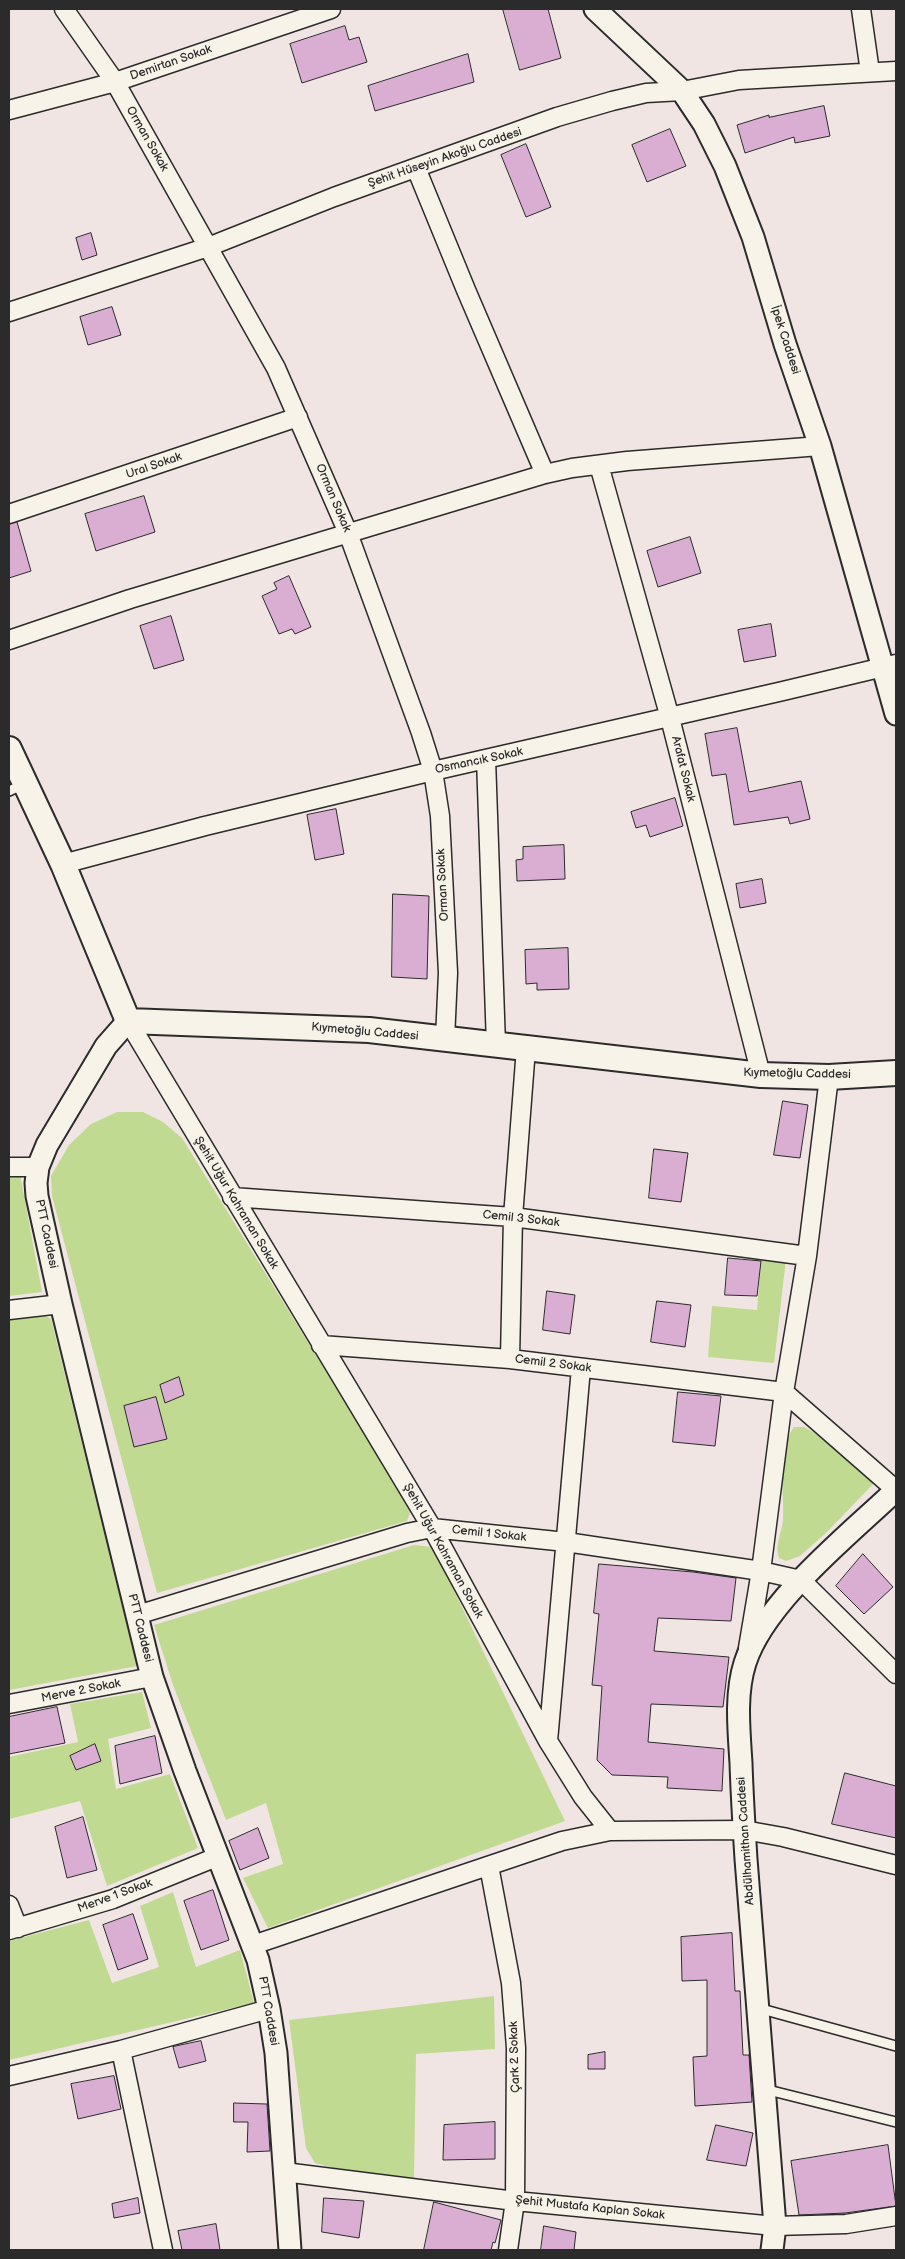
<!DOCTYPE html>
<html>
<head>
<meta charset="utf-8">
<style>
  body { margin:0 }
  #map { position:relative; width:905px; height:2259px; overflow:hidden; background:#f1e5e4; font-family:"Balsamiq Sans",sans-serif }
  canvas { display:block }
  .frame { position:absolute; inset:0; border:10px solid #2b2b2b; pointer-events:none }
</style>
</head>
<body>
<div id="map">
<canvas width="905" height="2259"></canvas>
<div class="frame"></div>
</div>
<script>
const c = document.querySelector('canvas').getContext('2d');
c.lineJoin = 'round';
function paint(path, color) {
  c.fillStyle = color;
  c.fill(path, 'evenodd');
}
function strokePath(path, color, width, dash) {
  c.strokeStyle = color;
  c.lineWidth = width;
  c.lineCap = dash ? 'butt' : 'round';
  c.setLineDash(dash || []);
  c.stroke(path);
}
function label(font, color, halo, rows, align = 'center') {
  c.font = font + ' "Balsamiq Sans",sans-serif';
  c.lineWidth = 4;
  c.setLineDash([]);
  c.textBaseline = 'middle';
  c.strokeStyle = halo;
  c.fillStyle = color;
  for (const [text, x, y, turn = 0] of rows) {
    c.save();
    c.translate(x, y);
    c.rotate((+turn || 0) * Math.PI / 180);
    c.textAlign = isNaN(turn) ? turn : align;
    if (halo) c.strokeText(text, 0, 0);
    c.fillText(text, 0, 0);
    c.restore();
  }
}
paint(new Path2D(`
  M117,1112H143L163,1122L182,1138L404,1498L410,1513L407,1521L157,1593L52,1196L51,1176L69,1145L91,1124Z
  M9,1174H20L42,1292L9,1296Z
  M761,1258L786,1259L774,1363L708,1357L712,1306L757,1310Z
  M37,1311L51,1319L137,1666L9,1690V1315Z
  M794,1427H804L813,1432L875,1482L827,1532L800,1556L786,1561L779,1558C774,1546 782,1533 783,1520C785,1490 775,1453 794,1427Z
  M414,1545L433,1547L565,1821L268,1928L243,1878L283,1864L266,1803L226,1820L173,1685L154,1625Z
  M142,1692L151,1728L108,1739L116,1789L170,1774L198,1848L107,1886L80,1801L9,1819V1757L78,1742L70,1704Z
  M173,1892L196,1967L240,1950L254,2003L9,2060V1941L89,1920L112,1983L159,1967L140,1906Z
  M494,1996L495,2049L416,2054L414,2178L341,2170L315,2163L306,2148L289,2020Z`), '#c0da91');
const building = new Path2D(`
  M503,9H548L561,58L520,70Z
  M345,26L349,40L359,37L367,62L302,83L290,44Z
  M468,54L474,82L375,111L368,86Z
  M824,106L830,136L795,143L794,137L745,153L737,125L769,115V117Z
  M670,129L686,166L647,182L632,145Z
  M526,144L551,207L526,217L501,155Z
  M91,233L97,255L82,260L76,238Z
  M112,307L121,335L88,345L80,317Z
  M144,496L155,532L96,551L85,514Z
  M17,522L31,571L9,578V524Z
  M690,537L701,573L658,587L647,551Z
  M289,576L311,627L295,634L292,629L279,634L262,596L277,589L274,583Z
  M171,616L184,660L154,669L140,626Z
  M771,624L776,656L744,662L738,630Z
  M737,728L749,792L801,781L810,819L790,824L788,817L734,825L726,774L712,776L705,734Z
  M675,798L683,826L650,837L646,825L636,828L631,812Z
  M336,809L344,854L315,860L307,815Z
  M564,845L565,879L517,881L516,860L523,859V847Z
  M762,879L766,903L740,908L736,884Z
  M393,894L429,896L427,979L392,977Z
  M568,948L569,989L537,990V983L526,984L525,950Z
  M783,1101L808,1105L800,1158L774,1155Z
  M654,1149L688,1153L681,1202L649,1198Z
  M728,1258L761,1261L757,1296L725,1295Z
  M547,1291L575,1295L570,1334L543,1330Z
  M657,1301L691,1305L685,1347L651,1342Z
  M179,1377L184,1395L165,1403L160,1385Z
  M678,1392L721,1396L715,1446L673,1442Z
  M156,1397L167,1439L134,1447L124,1406Z
  M863,1554L893,1587L864,1614L836,1586Z
  M599,1564L693,1572L736,1578L731,1621L658,1618L654,1651L729,1657L723,1707L651,1704L648,1742L724,1749L722,1791L667,1788L668,1777L612,1775L597,1760L602,1686L592,1685L599,1614L594,1613Z
  M57,1707L65,1743L9,1754V1717Z
  M155,1736L162,1773L120,1784L115,1746Z
  M95,1744L101,1761L76,1770L70,1756Z
  M845,1773L896,1786V1838L832,1824Z
  M83,1817L97,1870L67,1878L55,1827Z
  M258,1828L269,1858L240,1870L229,1841Z
  M213,1890L229,1940L201,1950L184,1901Z
  M133,1914L148,1959L118,1970L103,1925Z
  M732,1933L735,1991H740L743,2055H749L752,2102L695,2106L693,2057L707,2056V1980L682,1981L681,1937Z
  M201,2041L206,2061L179,2068L173,2047Z
  M605,2052V2069H588V2055Z
  M114,2076L121,2109L78,2119L71,2084Z
  M234,2103L267,2104L270,2151L247,2152L248,2122H234Z
  M495,2122V2159L443,2160L444,2125Z
  M716,2125L753,2133L746,2166L707,2160Z
  M888,2145L896,2206L845,2213L799,2215L791,2161Z
  M138,2198L140,2213L114,2218L112,2204Z
  M324,2198L364,2201L359,2238L322,2232Z
  M434,2202L501,2220L495,2243L493,2242L491,2250H424Z
  M216,2224L220,2250H182L178,2231Z
  M544,2226L576,2232L574,2250H541Z`);
paint(building, '#daaed3');
strokePath(building, '#2b2b2b', 1);
const service = new Path2D(`
  M9,791L24,784
  M758,2008L896,2046
  M764,2089L896,2122`);
const minor = new Path2D(`
  M64,9L115,82L276,368L348,533L421,733L433,771L440,816L448,973L445,1039
  M861,9L870,72
  M9,110L115,82L331,9
  M416,168L466,290L545,474
  M9,312L208,247L334,197L557,117L612,101L646,93L682,91L739,80L896,71
  M599,465L670,718L761,1075
  M9,514L298,417
  M9,640L130,599L545,474L572,468L627,461L820,446
  M486,759L496,1045
  M63,864L205,826L433,771L783,691L896,664
  M128,1021L432,1528L548,1741L583,1797L610,1831L744,1830L783,1837L896,1865
  M9,1167H38
  M232,1197L513,1217L807,1256
  M9,1310L61,1304
  M321,1345L510,1359L784,1392L896,1490
  M510,1359L513,1217L526,1048
  M137,1615L407,1533L432,1528L566,1542L761,1571L784,1392L807,1256L829,1077
  M748,1648L761,1571L801,1580L896,1674
  M9,1704L152,1677
  M548,1741L581,1368
  M489,1866L511,1983L516,2048L515,2201L508,2250
  M9,1905L18,1928
  M9,1930L113,1899L219,1856
  M253,1945L562,1841L610,1831
  M121,2050L163,2250
  M9,2076L121,2050L269,2009
  M284,2172L515,2201L775,2226L846,2224L896,2216`);
const tertiary = new Path2D(`
  M595,9L682,91L704,124L725,166L753,237L785,344L820,446L896,714
  M128,1021L106,1046L47,1145L38,1167L36,1183L37,1196L61,1304L152,1677L185,1771L258,1960L269,2009L276,2053L290,2250
  M772,2250L775,2226C765,2104 756,1981 746,1859C744,1827 742,1795 741,1763C739,1731 735,1694 745,1663C765,1601 849,1535 896,1490`);
const secondary = new Path2D(`
  M9,749L63,864L128,1021L369,1030L761,1075L829,1077L896,1073`);
strokePath(service, '#2b2b2b', 12);
strokePath(minor, '#2b2b2b', 21);
strokePath(tertiary, '#2b2b2b', 25);
strokePath(secondary, '#2b2b2b', 28);
strokePath(service, '#f7f3e8', 9);
strokePath(minor, '#f7f3e8', 18);
strokePath(tertiary, '#f7f3e8', 21);
strokePath(secondary, '#f7f3e8', 24);
label('12px', '#2b2b2b', '#f7f3e8', [
  ["Demirtan Sokak",171,63,-19],
  ["Orman Sokak",147,139,60],
  ["Şehit Hüseyin Akoğlu Caddesi",445,158,-19],
  ["İpek Caddesi",785,340,72],
  ["Ural Sokak",154,466,-19],
  ["Orman Sokak",333,498,67],
  ["Osmancık Sokak",479,761,-12],
  ["Arafat Sokak",683,769,76],
  ["Orman Sokak",443,885,-93],
  ["Kıymetoğlu Caddesi",365,1032,5],
  ["Kıymetoğlu Caddesi",797,1074,1],
  ["Şehit Uğur Kahraman Sokak",236,1203,59],
  ["Cemil 3 Sokak",521,1219,6],
  ["PTT Caddesi",46,1234,78],
  ["Cemil 2 Sokak",553,1364,7],
  ["Cemil 1 Sokak",489,1534,6],
  ["Şehit Uğur Kahraman Sokak",443,1551,61],
  ["PTT Caddesi",140,1628,76],
  ["Merve 2 Sokak",81,1691,-11],
  ["Abdülhamithan Caddesi",746,1841,-94],
  ["Merve 1 Sokak",115,1896,-20],
  ["PTT Caddesi",268,2011,80],
  ["Çark 2 Sokak",515,2057,-92],
  ["Şehit Mustafa Kaplan Sokak",590,2208,6]
]);
</script>
</body>
</html>
